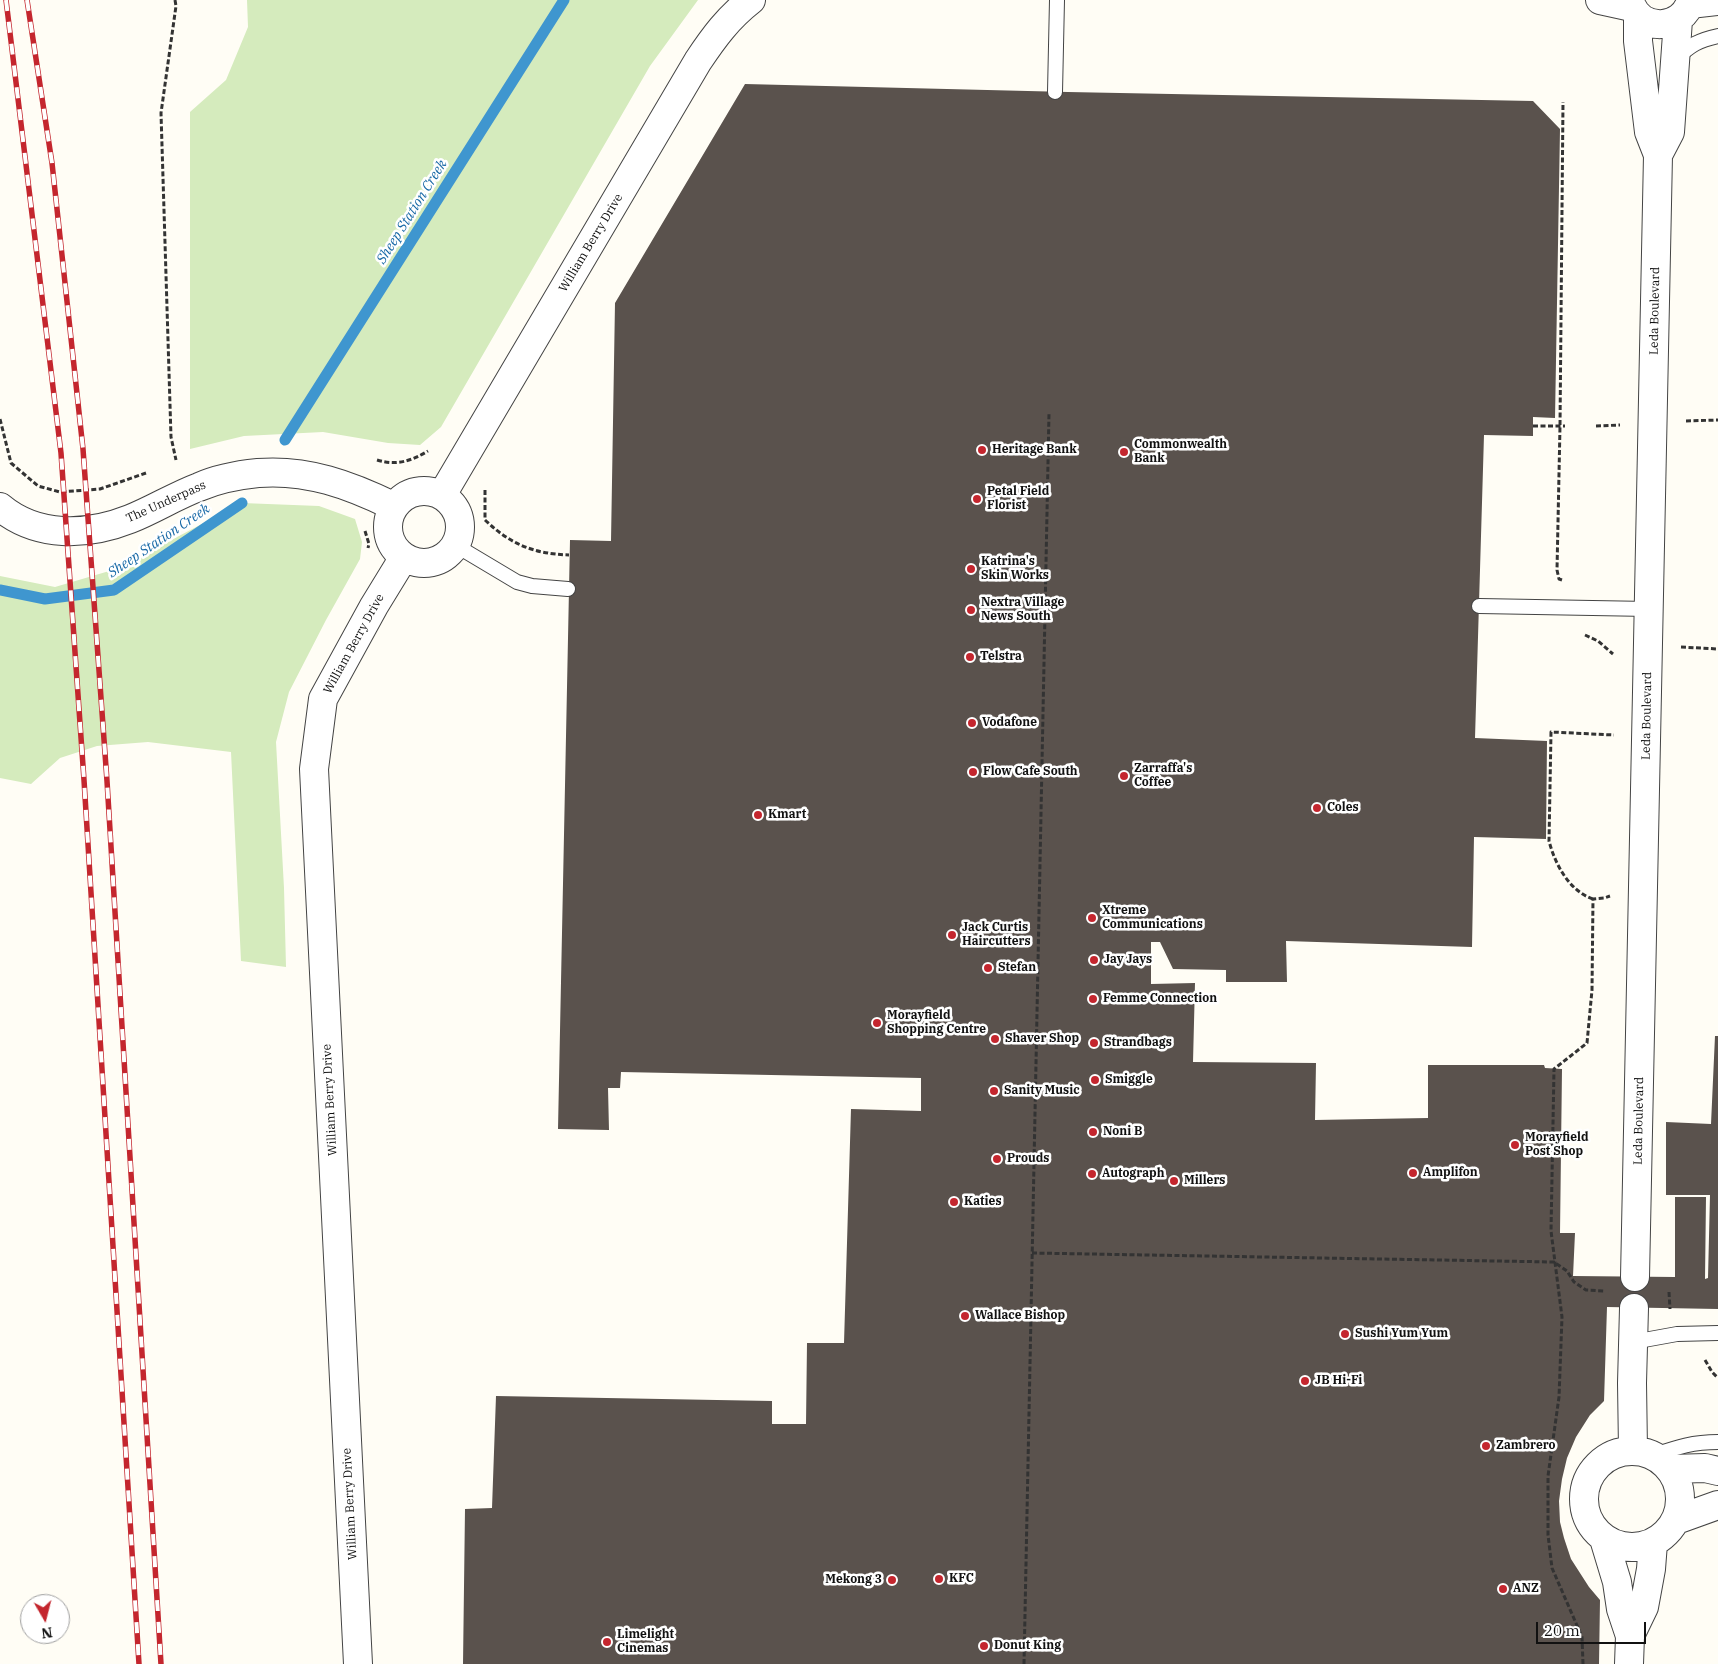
<!DOCTYPE html>
<html>
<head>
<meta charset="utf-8">
<style>
  body { margin:0 }
  #map { position:relative; width:1718px; height:1664px; overflow:hidden; background:#fffdf5; font-family:"IBM Plex Serif",serif }
  canvas { display:block }
  .north { position:absolute; left:20px; top:1594px; width:50px; height:50px; box-sizing:border-box; background:#fff; border:1px solid #a0a0a0; border-radius:50%; rotate:172deg; font-size:14px; font-weight:700; line-height:20px; text-align:center; color:#111 }
  .north::after { content:''; display:block; margin:auto; width:18px; height:22px; background:#c4262e; clip-path:polygon(50% 0,100% 100%,50% 72%,0 100%) }
  .scale { position:absolute; left:1536px; top:1622px; width:110px; height:22px; box-sizing:border-box; border:2px solid #111; border-top:0; padding-left:6px; font-size:15px; line-height:18px; white-space:nowrap; color:#111; -webkit-text-stroke:4px #fff; paint-order:stroke }
</style>
</head>
<body>
<div id="map">
<canvas width="1718" height="1664"></canvas>
<div class="north">N</div>
<div class="scale">20 m</div>
</div>
<script>
const c = document.querySelector('canvas').getContext('2d');
c.lineJoin = 'round';
function paint(path, color) {
  c.fillStyle = color;
  c.fill(path, 'evenodd');
}
function strokePath(path, color, width, dash) {
  c.strokeStyle = color;
  c.lineWidth = width;
  c.lineCap = dash ? 'butt' : 'round';
  c.setLineDash(dash || []);
  c.stroke(path);
}
function label(font, color, halo, rows, align = 'center') {
  c.font = font + ' "IBM Plex Serif",serif';
  c.lineWidth = 5;
  c.setLineDash([]);
  c.textBaseline = 'middle';
  c.strokeStyle = halo;
  c.fillStyle = color;
  for (const [text, x, y, turn = 0] of rows) {
    c.save();
    c.translate(x, y);
    c.rotate((+turn || 0) * Math.PI / 180);
    c.textAlign = isNaN(turn) ? turn : align;
    if (halo) c.strokeText(text, 0, 0);
    c.fillText(text, 0, 0);
    c.restore();
  }
}
paint(new Path2D(`
  M247,0H698L650,66L441,427L420,445L388,443L323,432L244,436L190,449V112L226,80L248,27Z
  M242,503L319,506L355,519L362,542L360,559L326,620L289,692L276,742L284,888L286,967L241,961L231,752L148,742L97,746L60,758L31,784L0,778V576L55,587L116,569Z`), '#d5ebbd');
strokePath(new Path2D(`
  M285,440L564,0
  M0,590L45,599L114,590L242,503`), '#3f96cf', 11);
paint(new Path2D(`
  M745,84L1068,92L1533,101L1560,129L1555,418L1533,417V436L1484,435L1475,738L1547,741L1546,839L1474,837L1472,947L1286,941L1287,982H1226V970L1173,969L1160,942H1151V984L1195,983L1193,1062L1316,1063L1315,1120L1428,1118V1065H1544L1545,1068L1562,1069L1560,1233H1575L1573,1276L1675,1277V1197H1706L1705,1279L1708,1278L1710,1195H1666V1122L1711,1124L1715,1036H1718V1309L1607,1307L1604,1401L1590,1415L1576,1437L1567,1458L1562,1479L1559,1501L1560,1522L1564,1538L1571,1559L1589,1587L1600,1600L1599,1664H463L465,1509L492,1508L496,1396L772,1401V1424H806L807,1343H844L851,1109L921,1111V1078L621,1072L620,1088H608L609,1130L558,1129L570,540L611,541L615,303Z`), '#5a524d');
const service = new Path2D(`
  M1676,59C1690,45 1699,40 1718,36
  M1055,92L1057,0
  M455,545L517,582L532,586L568,589
  M1479,606L1649,609
  M1633,1342L1677,1334L1718,1333
  M1654,1455C1678,1447 1693,1442 1718,1442`);
const minor = new Path2D(`
  M1600,0L1632,7
  M1630,1C1639,33 1683,31 1691,0
  M1690,4L1718,1
  M1658,155L1670,132L1678,20
  M388 527a36 36 0 1 1 72 0a36 36 0 1 1-72 0Z
  M442,495L698,61C714,37 728,18 751,0
  M0,507C37,538 87,536 130,519C153,510 175,496 199,487C217,479 238,475 258,473C307,469 350,485 393,506
  M1635,1277L1658,155L1649,132L1638,41V15
  M1633,1450L1632,1383L1634,1308
  M1584 1499a48 48 0 1 1 96 0a48 48 0 1 1-96 0Z
  M1671,1469L1705,1468L1718,1471
  M1676,1520L1718,1505
  M1604,1539L1617,1582L1621,1609L1630,1636L1629,1664
  M1630,1636L1644,1607L1651,1569L1653,1543
  M358,1664L314,769L323,699L374,606L404,557`);
strokePath(service, '#444', 16);
strokePath(minor, '#444', 30);
strokePath(new Path2D(`
  M175,0L176,6L161,113L171,437L176,460
  M0,419L11,463L38,486L60,492L100,489L146,473
  M1686,421L1718,420
  M1533,426H1565
  M1596,426L1620,425
  M377,460C397,466 411,461 428,451
  M485,490V520C510,544 534,554 569,555
  M365,531L369,544L368,548
  M1562,580L1559,579L1557,570L1560,426L1563,102
  M1585,635L1598,641L1613,654
  M1681,647L1718,649
  M1593,899C1569,891 1555,864 1549,841L1551,732L1614,735
  M1032,1253L1554,1262L1567,1271L1574,1282L1586,1290L1605,1291
  M1669,1292L1670,1309
  M1705,1360L1712,1372L1718,1378
  M1024,1664L1049,413
  M1583,1664L1582,1637L1552,1568L1548,1535V1476L1559,1397L1562,1317L1551,1231L1554,1069L1587,1043L1592,990L1593,899L1604,898L1610,896`), '#333', 3, [5, 2.5]);
strokePath(service, '#fff', 14);
strokePath(minor, '#fff', 28);
const rail = new Path2D(`
  M6,0L61,453L84,780L139,1664
  M27,0L52,163L83,449L107,781L161,1664`);
strokePath(rail, '#c4262e', 5.5);
strokePath(rail, '#fff', 4, [11]);
for (const [x, y, r, color] of [
  [982,450,5,"#c4262e"],
  [1124,452,5,"#c4262e"],
  [977,499,5,"#c4262e"],
  [971,569,5,"#c4262e"],
  [971,610,5,"#c4262e"],
  [970,657,5,"#c4262e"],
  [972,723,5,"#c4262e"],
  [973,772,5,"#c4262e"],
  [1124,776,5,"#c4262e"],
  [1317,808,5,"#c4262e"],
  [758,815,5,"#c4262e"],
  [1092,918,5,"#c4262e"],
  [952,935,5,"#c4262e"],
  [1094,960,5,"#c4262e"],
  [988,968,5,"#c4262e"],
  [1093,999,5,"#c4262e"],
  [877,1023,5,"#c4262e"],
  [995,1039,5,"#c4262e"],
  [1094,1043,5,"#c4262e"],
  [1095,1080,5,"#c4262e"],
  [994,1091,5,"#c4262e"],
  [1093,1132,5,"#c4262e"],
  [1515,1145,5,"#c4262e"],
  [997,1159,5,"#c4262e"],
  [1413,1173,5,"#c4262e"],
  [1092,1174,5,"#c4262e"],
  [1174,1181,5,"#c4262e"],
  [954,1202,5,"#c4262e"],
  [965,1316,5,"#c4262e"],
  [1345,1334,5,"#c4262e"],
  [1305,1381,5,"#c4262e"],
  [1486,1446,5,"#c4262e"],
  [939,1579,5,"#c4262e"],
  [892,1580,5,"#c4262e"],
  [1503,1589,5,"#c4262e"],
  [607,1642,5,"#c4262e"],
  [984,1646,5,"#c4262e"]
]) {
  const dot = new Path2D();
  dot.arc(x, y, r, 0, 2 * Math.PI);
  c.fillStyle = color;
  c.fill(dot);
  strokePath(dot, '#fff', 2);
}
label('12px', '#111', '#fff', [
  ["William Berry Drive",591,243,-59],
  ["Leda Boulevard",1655,311,-89],
  ["The Underpass",166,502,-24],
  ["William Berry Drive",354,644,-61],
  ["Leda Boulevard",1647,716,-89],
  ["William Berry Drive",330,1100,-93],
  ["Leda Boulevard",1639,1121,-89],
  ["William Berry Drive",350,1504,-93]
]);
label('bold 12px', '#111', '#fff', [
  ["Commonwealth",1134,445],
  ["Bank",1134,459],
  ["Heritage Bank",992,450],
  ["Petal Field",987,492],
  ["Florist",987,506],
  ["Katrina's",981,562],
  ["Skin Works",981,576],
  ["Nextra Village",981,603],
  ["News South",981,617],
  ["Telstra",980,657],
  ["Vodafone",982,723],
  ["Zarraffa's",1134,769],
  ["Coffee",1134,783],
  ["Flow Cafe South",983,772],
  ["Coles",1327,808],
  ["Kmart",768,815],
  ["Xtreme",1102,911],
  ["Communications",1102,925],
  ["Jack Curtis",962,928],
  ["Haircutters",962,942],
  ["Jay Jays",1104,960],
  ["Stefan",998,968],
  ["Femme Connection",1103,999],
  ["Morayfield",887,1016],
  ["Shopping Centre",887,1030],
  ["Shaver Shop",1005,1039],
  ["Strandbags",1104,1043],
  ["Smiggle",1105,1080],
  ["Sanity Music",1004,1091],
  ["Noni B",1103,1132],
  ["Morayfield",1525,1138],
  ["Post Shop",1525,1152],
  ["Prouds",1007,1159],
  ["Amplifon",1423,1173],
  ["Autograph",1102,1174],
  ["Millers",1184,1181],
  ["Katies",964,1202],
  ["Wallace Bishop",975,1316],
  ["Sushi Yum Yum",1355,1334],
  ["JB Hi-Fi",1315,1381],
  ["Zambrero",1496,1446],
  ["KFC",949,1579],
  ["Mekong 3",882,1580,"right"],
  ["ANZ",1513,1589],
  ["Limelight",617,1635],
  ["Cinemas",617,1649],
  ["Donut King",994,1646]
], 'left');
label('italic 14px', '#1768a6', '#fff', [
  ["Sheep Station Creek",412,212,-58],
  ["Sheep Station Creek",159,541,-34]
]);
</script>
</body>
</html>
